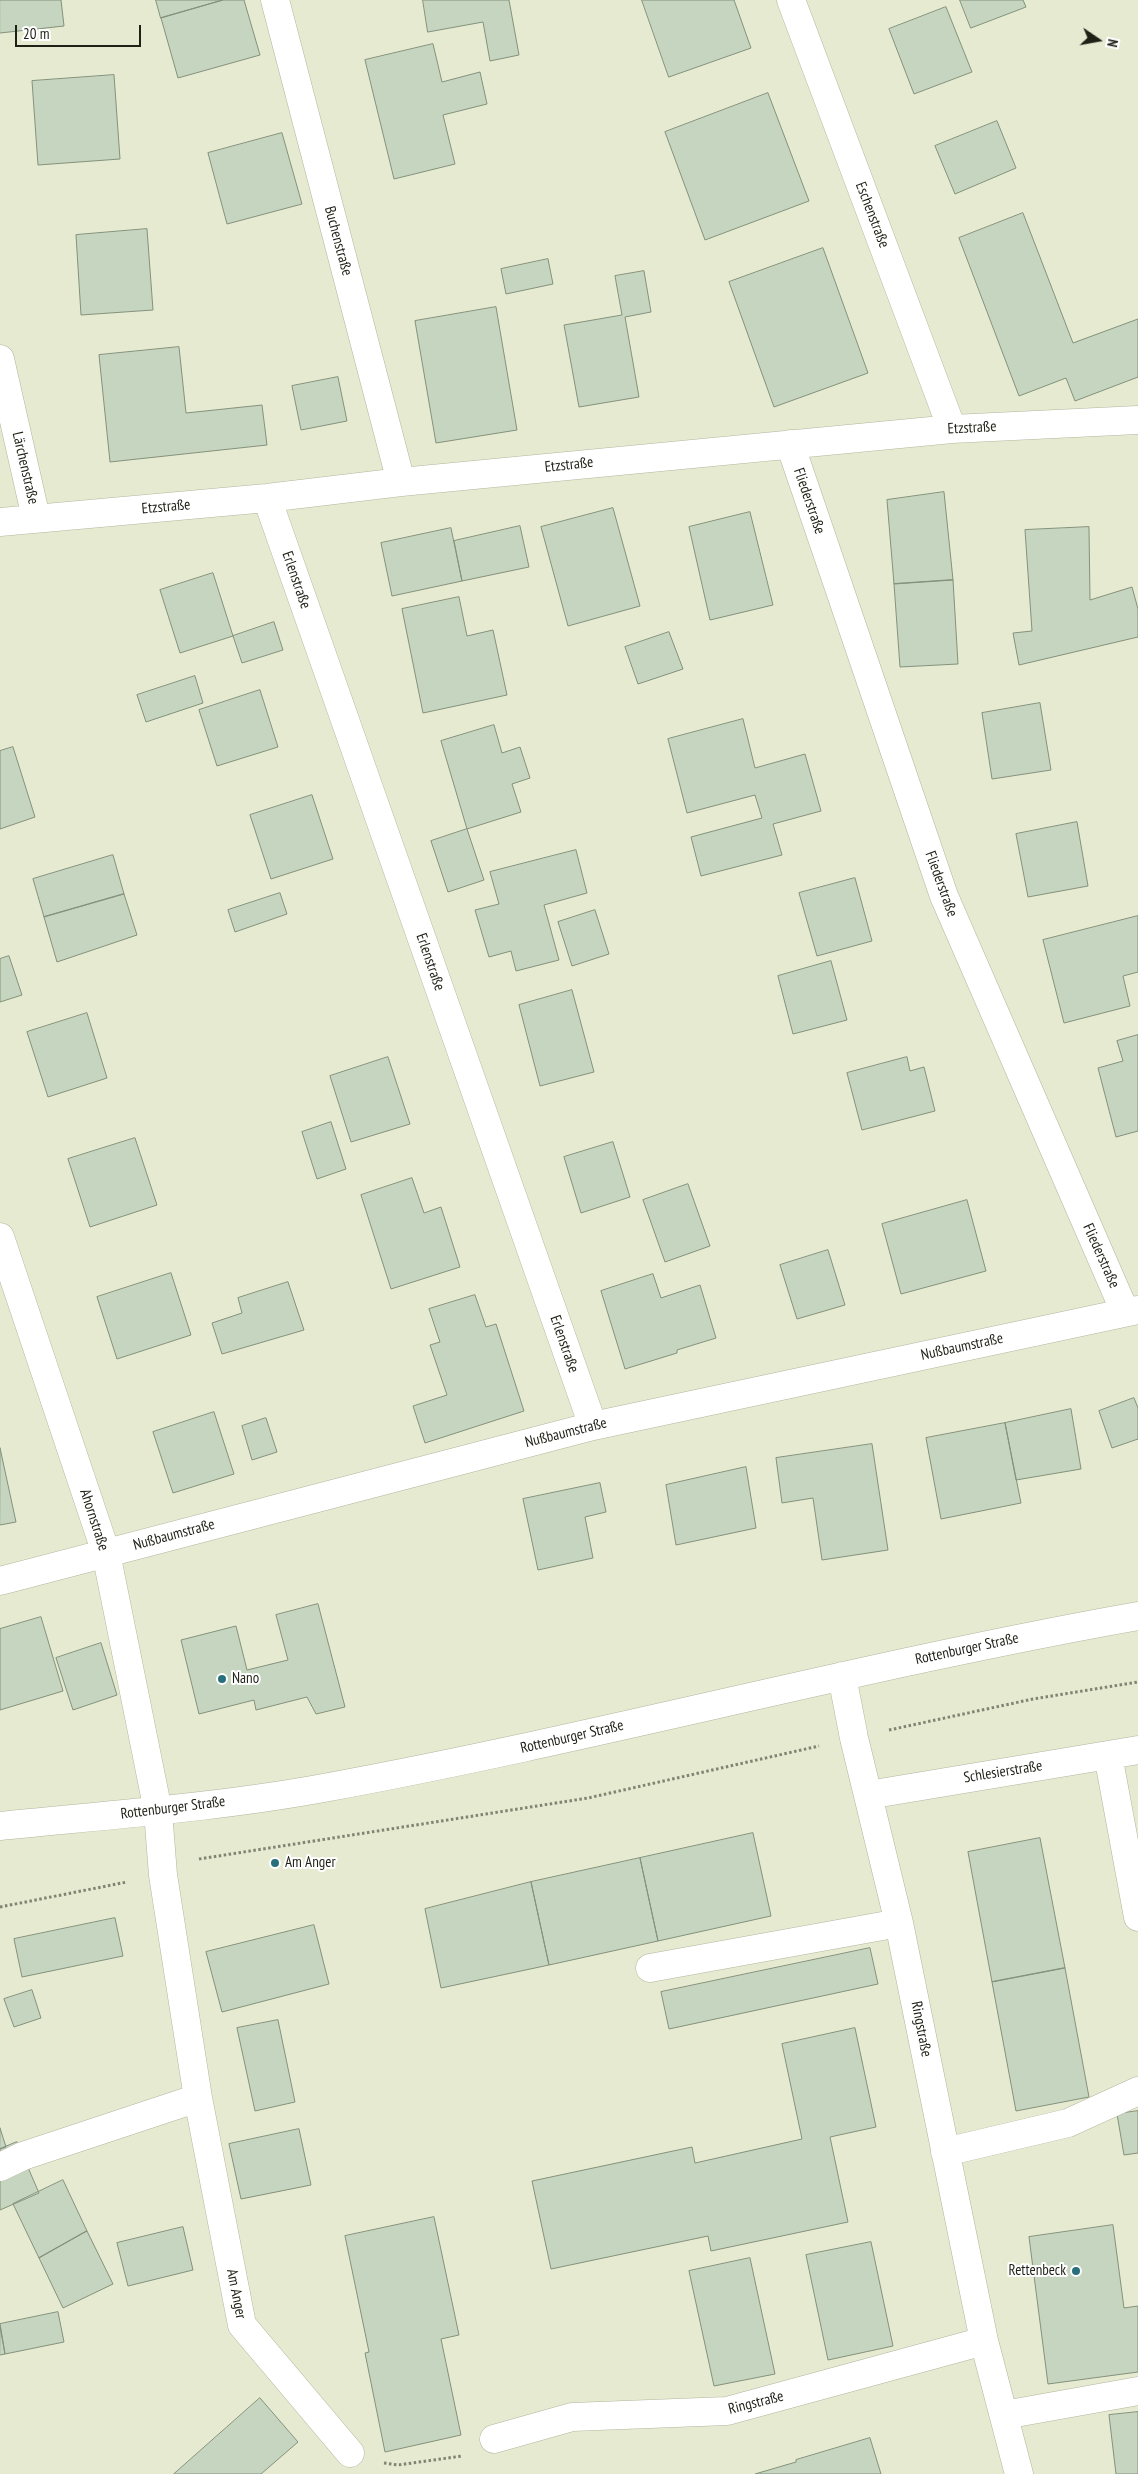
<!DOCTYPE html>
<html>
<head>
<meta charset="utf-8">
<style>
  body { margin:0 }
  #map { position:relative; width:1138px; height:2474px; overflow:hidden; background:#e6ead0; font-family:"PT Sans Narrow",sans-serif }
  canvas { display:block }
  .north { position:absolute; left:1073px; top:15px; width:50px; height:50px; -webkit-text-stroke:4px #fff; paint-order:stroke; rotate:102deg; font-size:14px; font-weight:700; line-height:20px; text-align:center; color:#1f2117 }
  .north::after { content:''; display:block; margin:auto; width:18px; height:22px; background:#1f2117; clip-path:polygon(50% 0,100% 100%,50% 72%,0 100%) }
  .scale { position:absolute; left:15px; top:25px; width:126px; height:22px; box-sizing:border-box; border:2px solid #1f2117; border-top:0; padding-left:6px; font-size:15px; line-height:18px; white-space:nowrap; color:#1f2117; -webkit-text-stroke:4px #fff; paint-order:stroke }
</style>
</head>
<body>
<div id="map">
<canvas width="1138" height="2474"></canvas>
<div class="north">N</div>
<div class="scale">20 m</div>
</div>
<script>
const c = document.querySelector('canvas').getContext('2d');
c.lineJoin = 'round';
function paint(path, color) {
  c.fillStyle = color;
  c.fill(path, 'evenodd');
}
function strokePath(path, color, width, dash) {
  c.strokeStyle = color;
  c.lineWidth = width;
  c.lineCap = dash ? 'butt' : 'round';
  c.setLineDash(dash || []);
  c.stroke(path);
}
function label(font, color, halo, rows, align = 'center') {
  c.font = font + ' "PT Sans Narrow",sans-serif';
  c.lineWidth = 4;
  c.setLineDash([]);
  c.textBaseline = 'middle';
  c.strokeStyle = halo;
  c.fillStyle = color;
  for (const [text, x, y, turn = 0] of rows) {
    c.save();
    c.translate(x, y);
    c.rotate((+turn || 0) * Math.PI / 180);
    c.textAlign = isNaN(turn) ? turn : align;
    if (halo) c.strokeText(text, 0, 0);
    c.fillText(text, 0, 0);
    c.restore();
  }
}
const building = new Path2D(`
  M0,0H61L64,26L0,33Z
  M156,0H223L161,18Z
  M223,0H244L260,55L178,78L161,18Z
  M423,0H509L519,55L490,61L483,22L428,32Z
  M642,0H734L751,48L669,77Z
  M960,0H1023L1026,7L971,28Z
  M946,7L972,72L914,94L889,29Z
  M433,44L442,82L480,72L487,104L443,115L455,164L394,179L365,60Z
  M114,75L120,159L38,165L32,81Z
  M768,93L809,201L705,240L665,132Z
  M997,121L1016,168L955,194L935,146Z
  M282,133L302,204L227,224L208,153Z
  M1023,213L1073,343L1138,319V377L1075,401L1066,378L1019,396L959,238Z
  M147,229L153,310L81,315L76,235Z
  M823,248L868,373L774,407L729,282Z
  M548,259L553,284L506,294L501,269Z
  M644,271L651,312L625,317L639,397L579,407L564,325L622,315L615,276Z
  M496,307L517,430L436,443L415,321Z
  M179,347L186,413L262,405L267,445L110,462L99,355Z
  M338,377L347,421L301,430L292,386Z
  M944,492L953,580L894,584L887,500Z
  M613,508L640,606L568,626L541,527Z
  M750,512L773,605L710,620L689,527Z
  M520,526L529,567L462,581L454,541Z
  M1089,527L1090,600L1132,587L1138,609V637L1019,665L1013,633L1032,631L1025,530Z
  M451,528L462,581L392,596L381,543Z
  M213,573L233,636L180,653L160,590Z
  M953,580L958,664L900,667L894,584Z
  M459,597L467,636L493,630L507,695L423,713L402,609Z
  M274,622L283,650L242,663L233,636Z
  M669,632L683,669L638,684L625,647Z
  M195,676L203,703L146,722L137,695Z
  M260,690L278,747L217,766L199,710Z
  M1040,703L1051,770L992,779L982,713Z
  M743,719L755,768L805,754L821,811L773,824L782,855L701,876L691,837L762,818L755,795L687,813L668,739Z
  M494,725L502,753L520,747L530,778L512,784L521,812L467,829L441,741Z
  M13,747L35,817L0,829V751Z
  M312,795L333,859L271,879L250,815Z
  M1077,822L1088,886L1028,897L1016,834Z
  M467,829L484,880L448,892L431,841Z
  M576,850L587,893L544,905L559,960L516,971L511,951L489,957L475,910L499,904L490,872Z
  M113,855L124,894L44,917L33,879Z
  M855,878L872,941L817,956L799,893Z
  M280,893L287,914L235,932L228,910Z
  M124,894L137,935L57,962L44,917Z
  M595,910L609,954L572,966L558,922Z
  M1138,916V972L1123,976L1130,1006L1064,1023L1043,940Z
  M9,956L22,995L0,1002V959Z
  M831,961L847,1020L793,1034L778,976Z
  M572,990L594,1072L540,1086L519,1005Z
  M87,1013L107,1078L48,1097L27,1032Z
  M1138,1035V1131L1116,1137L1098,1068L1123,1061L1117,1041Z
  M388,1057L410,1124L351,1142L330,1076Z
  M907,1057L910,1071L924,1067L935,1111L862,1130L847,1073Z
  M331,1122L346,1169L317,1179L302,1132Z
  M135,1138L157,1205L90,1227L68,1159Z
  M613,1142L630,1197L581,1213L564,1157Z
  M412,1178L424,1213L441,1207L460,1267L391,1289L361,1195Z
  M688,1184L710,1246L665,1262L643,1200Z
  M967,1200L986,1271L901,1294L882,1224Z
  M828,1250L845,1305L797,1319L780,1265Z
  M171,1273L191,1335L117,1359L97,1297Z
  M653,1274L661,1298L700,1285L716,1338L677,1350V1353L625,1369L601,1291Z
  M288,1282L304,1330L222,1354L212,1323L242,1313L238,1298Z
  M475,1295L486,1327L496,1324L524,1411L425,1443L413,1406L447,1395L430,1345L440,1342L429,1309Z
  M1134,1398L1138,1408V1439L1112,1448L1099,1411Z
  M1071,1409L1081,1469L1016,1480L1005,1423Z
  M214,1412L234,1474L173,1493L153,1432Z
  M266,1418L277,1452L252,1460L242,1426Z
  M1005,1423L1021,1503L941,1519L926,1438Z
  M872,1444L888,1550L822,1560L813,1498L782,1503L776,1458Z
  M0,1448L16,1522L0,1525Z
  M746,1467L756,1528L676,1545L666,1485Z
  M600,1483L606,1512L585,1517L593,1558L538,1570L523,1499Z
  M318,1604L345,1707L316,1714L307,1697L256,1710L254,1700L199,1714L181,1640L236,1626L247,1670L288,1660L276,1615Z
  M41,1617L63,1691L0,1710V1629Z
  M101,1643L117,1695L73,1710L56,1658Z
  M753,1833L771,1916L658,1941L640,1858Z
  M1040,1838L1065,1968L992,1982L968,1852Z
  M640,1858L658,1941L549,1965L531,1882Z
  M531,1882L549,1965L441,1988L425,1909Z
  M115,1918L123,1956L22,1977L14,1939Z
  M314,1925L329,1984L222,2012L206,1952Z
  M870,1948L878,1984L669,2029L661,1992Z
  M1065,1968L1089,2097L1016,2111L992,1982Z
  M32,1990L41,2018L14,2027L4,1999Z
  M278,2020L295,2102L255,2111L237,2028Z
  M855,2028L876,2127L830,2137L848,2222L711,2251L708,2236L551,2269L532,2181L692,2147L695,2163L802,2139L782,2044Z
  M1138,2111V2153L1124,2155L1117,2114Z
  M0,2128L6,2147L0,2149Z
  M299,2129L311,2185L241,2199L229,2144Z
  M17,2142L39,2193L0,2210V2149Z
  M63,2180L87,2231L39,2258L13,2204Z
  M434,2217L459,2335L441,2339L461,2435L385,2452L365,2353L369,2352L345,2236Z
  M1113,2225L1124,2308L1138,2306V2372L1048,2384L1029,2237Z
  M183,2227L193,2270L128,2286L117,2243Z
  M87,2231L113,2284L63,2308L39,2258Z
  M871,2242L893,2346L828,2360L806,2255Z
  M750,2258L775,2374L714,2386L689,2271Z
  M58,2312L64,2342L5,2354L0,2324Z
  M0,2326L5,2354L0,2355Z
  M260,2398L298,2442L261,2474H174Z
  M1138,2412V2474H1116L1109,2415Z
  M870,2438L881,2474H755L796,2462V2460Z`);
paint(building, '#c6d5bf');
strokePath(building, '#84917c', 1);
const minor = new Path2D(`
  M275,0L401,482
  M791,0L952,429
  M0,359L36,518
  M790,444L944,896L1125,1312
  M267,498L593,1426
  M0,522L267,498L401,482L952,429L1138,420
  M0,1237L106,1553L158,1811L163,1875L198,2098L23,2156L0,2167
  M0,1581L593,1426L1138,1310
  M842,1676L854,1738L899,1923L984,2341L1019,2474
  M1108,1755L1138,1917
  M868,1795L1138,1750
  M0,1826C109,1815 222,1807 329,1787C600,1737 867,1664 1138,1616
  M650,1968L899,1923
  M198,2098L242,2325L350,2453
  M945,2152L1068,2123L1138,2091
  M1004,2415L1138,2391
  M494,2439L572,2417L727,2411L984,2341`);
strokePath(minor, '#b2b69e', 29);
strokePath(new Path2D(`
  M889,1730L1033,1699L1138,1682
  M199,1859L588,1798L819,1746
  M0,1907L127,1882
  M384,2463L398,2465L462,2456`), '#818472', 3, [2.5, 2.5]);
strokePath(minor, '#fff', 28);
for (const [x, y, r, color] of [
  [222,1679,5,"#286f7c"],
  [275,1863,5,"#286f7c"],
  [1076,2271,5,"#286f7c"]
]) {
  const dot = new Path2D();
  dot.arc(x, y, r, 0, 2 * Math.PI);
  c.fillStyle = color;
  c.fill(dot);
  strokePath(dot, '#fff', 2);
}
label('15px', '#1f2117', '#fff', [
  ["Eschenstraße",872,215,69],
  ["Buchenstraße",338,241,75],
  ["Etzstraße",972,428,-3],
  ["Etzstraße",569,465,-6],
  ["Lärchenstraße",25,468,77],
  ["Fliederstraße",809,501,71],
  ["Etzstraße",166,507,-5],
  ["Erlenstraße",296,580,71],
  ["Fliederstraße",941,884,70],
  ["Erlenstraße",430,962,71],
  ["Fliederstraße",1101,1256,66],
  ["Erlenstraße",564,1344,71],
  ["Nußbaumstraße",962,1347,-12],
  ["Nußbaumstraße",566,1433,-14],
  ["Ahornstraße",94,1520,72],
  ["Nußbaumstraße",174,1535,-15],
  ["Rottenburger Straße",967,1649,-12],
  ["Rottenburger Straße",572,1737,-13],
  ["Schlesierstraße",1003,1772,-9],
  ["Rottenburger Straße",173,1808,-7],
  ["Ringstraße",921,2029,79],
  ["Am Anger",236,2294,79],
  ["Ringstraße",756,2403,-14]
]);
label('15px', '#1f2117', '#fff', [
  ["Nano",232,1679],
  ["Am Anger",285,1863],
  ["Rettenbeck",1066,2271,"right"]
], 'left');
</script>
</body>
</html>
